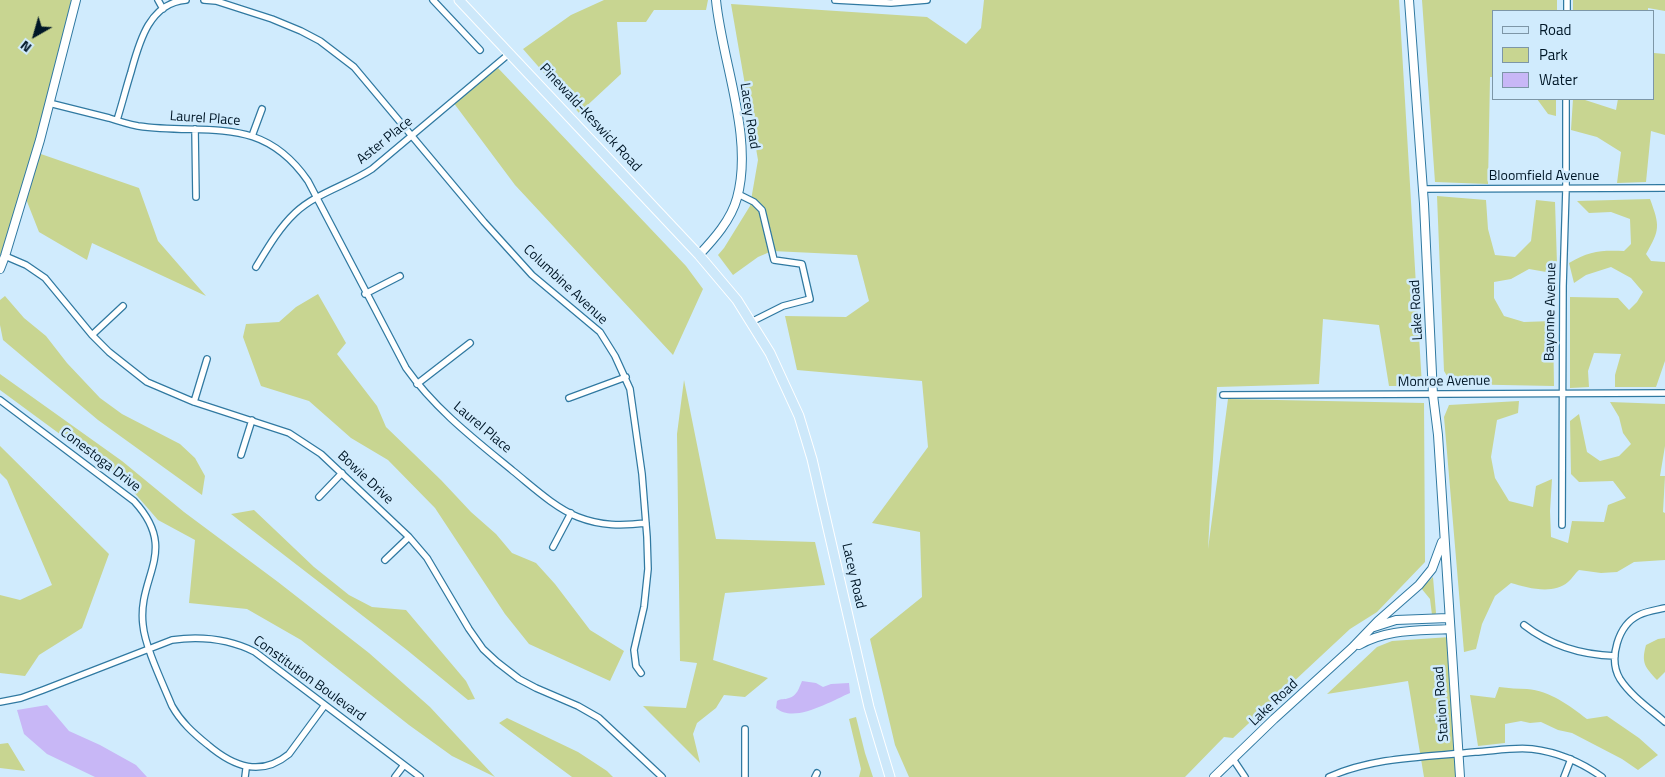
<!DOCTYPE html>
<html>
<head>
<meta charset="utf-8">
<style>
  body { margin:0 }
  #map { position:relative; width:1665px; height:777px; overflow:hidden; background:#d0ebfd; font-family:"Titillium Web",sans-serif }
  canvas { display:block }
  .legend { position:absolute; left:1492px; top:10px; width:162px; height:90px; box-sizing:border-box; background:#d0ebfd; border:1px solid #7d96a7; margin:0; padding:6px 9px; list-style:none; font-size:15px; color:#001727 }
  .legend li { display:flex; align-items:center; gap:10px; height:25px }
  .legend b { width:25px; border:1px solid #7d96a7 }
  .north { position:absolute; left:10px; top:10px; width:50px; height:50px; -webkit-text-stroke:4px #d0ebfd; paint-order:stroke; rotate:218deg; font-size:14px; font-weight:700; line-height:20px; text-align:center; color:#001727 }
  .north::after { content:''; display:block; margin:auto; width:18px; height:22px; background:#001727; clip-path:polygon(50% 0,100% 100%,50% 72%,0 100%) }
</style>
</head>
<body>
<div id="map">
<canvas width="1665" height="777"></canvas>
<ul class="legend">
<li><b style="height:6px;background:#cde8fa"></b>Road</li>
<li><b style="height:14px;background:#c8d591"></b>Park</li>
<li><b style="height:14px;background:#c8b7f6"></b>Water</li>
</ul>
<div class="north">N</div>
</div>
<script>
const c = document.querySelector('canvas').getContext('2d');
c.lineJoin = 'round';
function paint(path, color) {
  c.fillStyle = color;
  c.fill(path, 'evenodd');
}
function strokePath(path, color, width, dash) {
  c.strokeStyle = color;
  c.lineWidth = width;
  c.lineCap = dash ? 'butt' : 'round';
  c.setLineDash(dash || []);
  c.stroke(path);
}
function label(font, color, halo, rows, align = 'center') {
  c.font = font + ' "Titillium Web",sans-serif';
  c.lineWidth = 5;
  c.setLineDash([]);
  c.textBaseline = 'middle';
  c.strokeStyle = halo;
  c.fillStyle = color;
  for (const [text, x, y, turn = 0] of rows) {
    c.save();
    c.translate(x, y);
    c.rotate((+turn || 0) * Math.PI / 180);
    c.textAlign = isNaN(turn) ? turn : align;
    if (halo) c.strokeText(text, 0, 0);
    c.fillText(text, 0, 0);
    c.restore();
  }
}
paint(new Path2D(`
  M0,0H71L38,153L139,188L158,241L206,296L92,243L87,260L39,232L26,199L0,256Z
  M604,0H708L706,10H654L646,22H617L621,74L579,113L523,49L571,15Z
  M984,0H1399L1422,386H1389L1379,325L1323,319L1319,384L1217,387L1208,549L1228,399L1424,403L1425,562L1377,612L1350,629L1233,738L1224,737L1185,777H909L895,745L870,639L922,597L920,532L872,523L928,447L922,381L797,370L785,316L846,317L869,301L857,255L772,251L758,257L733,275L718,255L724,248L750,206L758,160L731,4L927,17L966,44L981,28Z
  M1422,0H1557V11H1494V77H1490L1488,184L1435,182Z
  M1573,0H1665V11L1648,8V11H1573Z
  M1654,53L1665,54V135L1651,131L1646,182L1617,183L1621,152L1597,137L1571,130L1573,99H1582L1616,110L1618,99H1654Z
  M498,68L686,266L703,289L673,355L515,185L453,102Z
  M1537,99H1556V116L1548,114Z
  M1437,196L1486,200L1488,229L1495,255L1515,257L1531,241L1536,200L1555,202L1557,264L1552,273L1529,269L1511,279L1494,282V298L1504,316L1524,322L1553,321L1554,386L1452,384L1444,371Z
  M1650,199C1660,226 1660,230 1646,254L1651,261L1665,262V361L1656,387H1615V375L1621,354L1594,353L1588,371L1589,387L1570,388V297L1618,298L1629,310L1637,302L1643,292L1631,278L1611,267L1586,275L1574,283L1569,263C1589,251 1601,250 1624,251L1631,244L1630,219L1611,212L1589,213L1577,201Z
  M318,294L346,343L337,354L377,406L386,427L441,480L471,512L496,534L512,553L536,563L555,584L590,630L624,651L610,681L529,644L505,614L435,508L388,460L351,438L309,401L261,386L243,337L246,324L279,322L296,307Z
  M5,296L24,318L46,336L67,363L100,398L122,414L180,444L195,458L205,476L202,495L98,420L3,340L0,325V300Z
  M0,374L122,461L184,512L278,582L369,653L430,707L495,777L452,756L409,725L301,640L247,609L189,603L195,540L158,520L125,482L0,390Z
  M684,380L716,539L815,542L825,585L725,593L713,660L768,678L745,697L724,695L716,708L697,723L693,734L700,763L643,706L686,708L697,663L680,661L677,434Z
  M1519,401L1518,413L1497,420L1491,457L1495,478L1509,501L1533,507L1536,486L1552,479L1550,511L1551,537L1568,543L1572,521L1604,522L1608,505L1626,498L1613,481L1579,482L1571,474L1570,421L1579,414L1587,452L1600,461L1619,456L1631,444L1623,433L1619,417L1610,402L1665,404V446L1660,476H1665L1663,512L1665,513V560L1634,562L1617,572L1601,573L1579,570C1575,573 1572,579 1568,582C1553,595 1528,588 1511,583L1495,596L1482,624L1476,649L1464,652L1444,417L1449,405Z
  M0,446L109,554L82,628L39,655L25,676L0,673V595L20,600L52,585L7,480L0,473Z
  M254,510L314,567L349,595L372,607L406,610L466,681L475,699L468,700L407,650L231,514Z
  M1433,577L1436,613L1435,615H1432L1430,599L1421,588Z
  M1450,637L1461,777H1424L1408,681L1327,694L1377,647L1392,641Z
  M1665,638V672L1657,680C1645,667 1641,663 1646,645L1658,639Z
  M1499,687C1509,688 1518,689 1527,689C1550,691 1569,705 1587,719L1607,716L1639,738L1658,755L1638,770L1622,759L1572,733L1558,730L1541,722L1530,723L1521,721L1505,724V743L1478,746L1470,695L1495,698Z
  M856,717L865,753L873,777H859L861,769L849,719Z
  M507,718L578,752L607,771L613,777H572L499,723Z
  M8,743L25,771L0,768V744Z`), '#c8d591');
paint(new Path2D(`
  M802,681L816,683L823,687L831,684L849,683L850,693C831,701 794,724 776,708L777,701C782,698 784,700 789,698C797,696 799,688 802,681Z
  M47,705L69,731L100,745L136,765L147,777H95L47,754L24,734L17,710Z`), '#c8b7f6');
const street = new Path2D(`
  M158,0L163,9
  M204,0L216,1L272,19L301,31L320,41L354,67L484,222L532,275L600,332L615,356L630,389L642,474L647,537L648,569L644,607L634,650L636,666L641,673
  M433,0L480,50
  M835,0L891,3L927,0
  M1567,11V0
  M49,103C69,108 89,113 109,118C118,121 128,124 138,126C207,136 261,113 308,181L406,368C435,409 474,439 513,471C533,487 554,507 578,517C601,526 622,526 646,523
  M117,120C122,104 126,88 131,72C139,43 149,3 186,0
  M195,129L196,197
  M252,136L262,109
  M1422,189L1665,188
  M738,194L754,202L762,210L774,260L802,264L810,299L783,306L751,322
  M5,256L26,265L45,278L92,335L109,352L147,382L194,402L289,433L321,454L409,537L427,558L469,629L483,649L497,662L519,679L536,688L578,706L599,718L662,777
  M256,267C267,249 279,228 295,213C316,193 348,185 372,169L510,53
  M365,294L400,276
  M92,335L123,306
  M417,384L470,343
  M1223,395L1665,393
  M569,398L626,377
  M0,400L134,501C180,551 137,576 143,625C145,647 163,684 172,706C181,722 193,733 208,745C234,767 261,777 289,754L325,705
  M194,402L207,359
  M241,455L252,420
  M319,497L342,473
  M1562,525L1563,286L1566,189V99
  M553,547L571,513
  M385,560L409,537
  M1665,608C1656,610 1647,611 1639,615C1618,625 1608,659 1620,679C1631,696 1650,709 1665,722
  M1524,625C1551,646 1582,655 1615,656
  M0,702L21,698L43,690L172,640C201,636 229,639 255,652L420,777
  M745,729V777
  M1233,759L1245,777
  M245,777L246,769
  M395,777L404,765
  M815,777L817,773
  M1329,777C1373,757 1426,757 1475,752C1493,751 1514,747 1532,749C1557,752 1581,762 1602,777
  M1564,777L1571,759`);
const secondary = new Path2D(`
  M1409,0L1424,204L1433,395L1438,435L1460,777
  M699,255C714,239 731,220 737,198C754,137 722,62 716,0
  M0,269L5,256L40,140L76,0
  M1374,627L1396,620L1448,618
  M1359,645C1387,629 1417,631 1449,629
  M1214,777L1274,719L1352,648L1378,621L1419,585L1432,569L1442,542`);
const primary = new Path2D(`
  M459,0L699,255L737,300L770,353L799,416L812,459L869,707L890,777`);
strokePath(street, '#3079a1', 8);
strokePath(secondary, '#3079a1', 10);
strokePath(primary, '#fff', 11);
strokePath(street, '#fff', 5.5);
strokePath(secondary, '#fff', 8);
strokePath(primary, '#cde8fa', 9);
label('14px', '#001727', '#d0ebfd', [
  ["Lacey Road",749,116,81],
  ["Pinewald-Keswick Road",590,118,47],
  ["Laurel Place",205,119,4],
  ["Aster Place",385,141,-39],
  ["Bloomfield Avenue",1544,177],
  ["Columbine Avenue",565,285,43],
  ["Lake Road",1417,310,-93],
  ["Bayonne Avenue",1551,312,-89],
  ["Monroe Avenue",1444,382,-1],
  ["Laurel Place",482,428,40],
  ["Conestoga Drive",100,460,37],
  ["Bowie Drive",365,478,43],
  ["Lacey Road",853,576,77],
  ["Constitution Boulevard",309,679,36],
  ["Lake Road",1274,703,-43],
  ["Station Road",1442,704,-94]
]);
</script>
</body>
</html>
